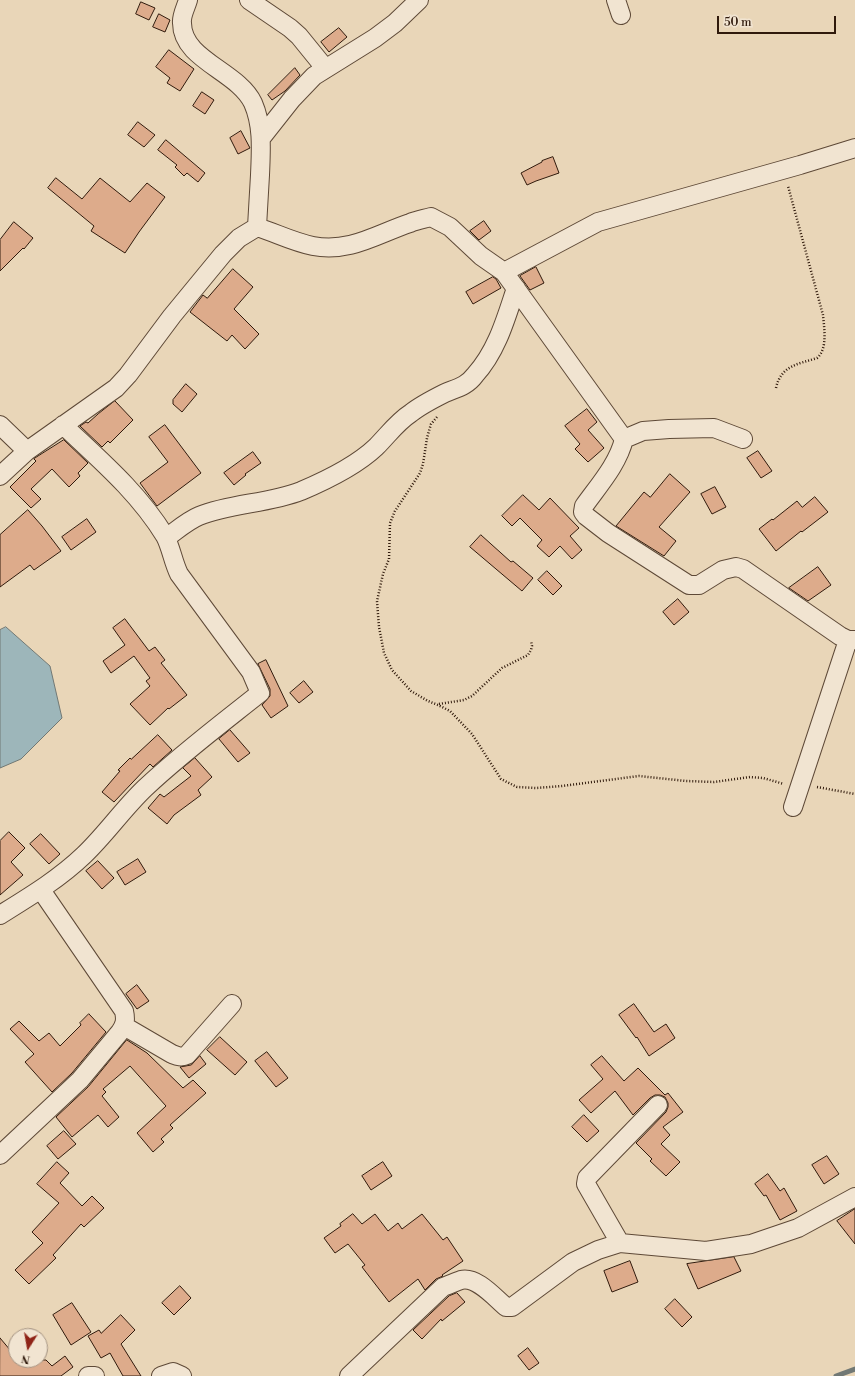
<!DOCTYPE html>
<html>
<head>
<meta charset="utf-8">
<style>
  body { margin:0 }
  #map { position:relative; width:855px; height:1376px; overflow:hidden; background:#e9d6b8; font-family:"Libre Bodoni",serif }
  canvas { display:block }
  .north { position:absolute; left:8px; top:1328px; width:40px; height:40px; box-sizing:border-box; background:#f1e4d1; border:1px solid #a49382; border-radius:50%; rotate:191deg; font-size:11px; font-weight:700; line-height:16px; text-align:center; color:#301a0c }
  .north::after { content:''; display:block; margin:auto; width:14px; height:18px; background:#8f2418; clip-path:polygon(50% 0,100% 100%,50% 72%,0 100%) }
  .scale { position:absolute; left:717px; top:16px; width:119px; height:18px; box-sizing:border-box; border:2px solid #301a0c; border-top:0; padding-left:5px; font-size:12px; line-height:14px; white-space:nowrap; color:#301a0c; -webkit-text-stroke:3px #f1e4d1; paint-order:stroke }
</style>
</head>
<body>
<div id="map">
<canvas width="855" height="1376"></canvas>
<div class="north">N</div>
<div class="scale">50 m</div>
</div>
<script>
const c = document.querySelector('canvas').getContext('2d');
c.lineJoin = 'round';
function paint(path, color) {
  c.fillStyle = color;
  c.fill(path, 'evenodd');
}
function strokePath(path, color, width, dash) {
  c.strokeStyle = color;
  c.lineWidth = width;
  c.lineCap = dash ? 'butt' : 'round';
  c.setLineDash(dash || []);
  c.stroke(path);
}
const water = new Path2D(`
  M6,627L50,666L62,718L21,759L0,768V630Z`);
paint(water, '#9db6ba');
strokePath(water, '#717874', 1);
strokePath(new Path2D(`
  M836,1376L855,1369`), '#717874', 5);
const building = new Path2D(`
  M141,2L155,8L149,20L136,14Z
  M159,14L170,20L165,32L153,27Z
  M339,28L347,37L329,52L321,42Z
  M169,50L194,69L180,91L167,83L170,78L156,67Z
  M295,68L300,75L285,91L272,100L268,95Z
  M202,92L214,100L205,114L193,106Z
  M138,122L155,135L144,147L128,135Z
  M241,131L250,148L238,154L230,138Z
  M166,140L205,173L198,182L187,173L184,176L175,167L177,165L158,150Z
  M553,157L559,173L536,181L527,185L521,173L542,162V161Z
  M56,178L82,199L100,178L130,202L147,183L165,197L139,232L125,253L91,231L94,226L48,188Z
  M484,221L491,231L479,240L470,231Z
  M14,222L33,238L24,249L23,248L0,271V240Z
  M536,267L544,283L530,290L520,276Z
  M233,269L253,287L234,309L259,334L245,349L232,335L227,341L190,312L203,295L207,298Z
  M493,277L496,279L501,288L473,304L466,292Z
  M186,384L197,394L182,412L173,404V400Z
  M115,401L133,420L110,443L108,441L102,447L80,426L86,422L88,423L98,414Z
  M587,409L597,422L588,430L604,448L588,462L575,449L580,444L565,426Z
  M165,425L201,473L157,506L140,483L168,462L149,437Z
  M64,440L88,463L78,473L80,476L69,487L52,469L31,489L41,499L31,508L10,487L36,461L34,459Z
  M758,451L772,471L761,478L747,458Z
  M253,452L261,463L245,474L246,475L234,485L224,473Z
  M670,474L690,492L659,527L676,541L664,556L616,526L644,492L650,497Z
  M715,487L726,507L712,514L701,494Z
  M523,495L539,510L550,498L579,528L570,536L582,550L572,559L560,546L549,557L537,546L542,540L520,518L512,526L502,516Z
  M815,497L828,512L802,532L801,531L776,551L759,529L772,519L773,520L797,501L802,507Z
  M28,510L42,526L61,551L34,570L30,565L0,587V535Z
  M87,519L96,532L71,550L62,537Z
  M481,535L511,562L513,561L533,578L522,591L470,547Z
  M818,567L831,585L808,601L789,588Z
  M547,571L562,586L553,595L538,580Z
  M678,599L689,612L674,625L663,612Z
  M125,619L149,651L155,647L165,660L161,663L187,695L169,709L168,708L150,725L130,704L150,686L146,681L150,678L134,656L111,673L103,661L125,645L113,628Z
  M266,660L288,706L271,718L262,705L270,696V689L258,664Z
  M304,681L313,692L299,703L290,693Z
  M230,730L250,753L238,762L219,739Z
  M158,735L172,750L153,767L150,764L114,802L102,792L120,771L118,770L130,758L131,759Z
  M195,758L212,777L198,790L201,795L174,815L167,824L148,808L160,794L164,797L191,776L183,768Z
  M9,832L25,848L11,862L23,875L0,895V841Z
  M41,834L60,854L49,864L30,844Z
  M138,859L146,872L125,885L117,872Z
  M98,861L114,878L102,889L86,871Z
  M137,985L149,1001L137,1009L126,994Z
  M634,1004L654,1032L666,1024L675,1038L649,1056L637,1037L636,1038L619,1015Z
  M89,1014L106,1032L72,1073L52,1092L25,1062L34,1054L10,1029L19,1021L39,1041L49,1033L60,1046L81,1025L80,1023Z
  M220,1037L247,1062L235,1075L207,1050Z
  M127,1040L147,1053L183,1088L193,1080L206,1093L170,1125L173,1128L161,1139L164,1142L153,1152L137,1133L166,1106L130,1066L103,1089L106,1092L102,1096L119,1117L108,1127L98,1115L72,1137L56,1117L88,1087Z
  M267,1052L288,1078L276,1087L255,1061Z
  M200,1056L206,1064L189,1078L180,1067L191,1065Z
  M602,1056L624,1081L638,1068L665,1095L668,1093L683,1112L663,1127L670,1135L661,1144L680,1162L666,1176L650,1161L652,1159L636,1143L666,1112L668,1107V1103L665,1097L660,1095H655L650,1098L633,1115L615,1091L591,1113L579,1100L603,1079L591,1065Z
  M584,1115L599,1131L587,1142L572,1127Z
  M64,1131L76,1144L58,1159L47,1146Z
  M827,1156L839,1174L824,1184L812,1165Z
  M57,1162L69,1173L60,1183L82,1206L92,1196L104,1208L84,1227L81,1224L53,1255L56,1258L29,1284L15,1270L43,1243L32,1232L59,1203L37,1184Z
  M383,1162L392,1176L371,1190L362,1176Z
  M768,1174L780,1191L784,1188L797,1211L780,1220L766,1195L764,1196L755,1184Z
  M855,1209V1244L837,1221Z
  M353,1214L362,1224L375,1214L388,1231L398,1223L402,1229L422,1214L443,1240L447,1237L463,1261L442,1275L443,1276L436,1279L425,1290L418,1279L389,1302L362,1267L365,1265L348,1244L335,1253L324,1238L341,1226L340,1224Z
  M734,1257L741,1271L698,1289L687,1264Z
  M630,1261L638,1282L612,1292L604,1271Z
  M180,1286L191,1298L174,1315L162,1303Z
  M457,1293L465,1302L442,1321L441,1319L422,1339L413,1330L449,1296Z
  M675,1299L692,1317L682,1327L665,1309Z
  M72,1303L91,1332L71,1345L53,1315Z
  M121,1315L135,1330L121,1344L141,1376H123L110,1353L101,1358L88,1336L99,1330L101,1333Z
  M0,1338L16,1357V1360H46L52,1366L65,1356L73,1367L61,1376H0Z
  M528,1348L539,1363L529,1370L518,1356Z`);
paint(building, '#ddab8b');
strokePath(building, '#301a0c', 1);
const minor = new Path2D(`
  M188,0C186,7 181,16 182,23C182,60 238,71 253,103C263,126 261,150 260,175C259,193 258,210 257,227
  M249,0L290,28L299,36L325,68
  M616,0L621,15
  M262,137L292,99L314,76L375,38L395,23L419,0
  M504,272L598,222L800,165L855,148
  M0,425L27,451
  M624,439L643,431L669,429L714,428L743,439
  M0,476L27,451L116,388L128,375L172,316L223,254L239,238L257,227C276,233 293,242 313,246C350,253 377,234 410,223C417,220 424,219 431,217L450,227L481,256L504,272L624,439C618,464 599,485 584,506L583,512L586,516L608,533L689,585H699L723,570L736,567L743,569L840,636L848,640H855
  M166,538C176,531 187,521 199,516C231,503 268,504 301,491C327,480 356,466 376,447C388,435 397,422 411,413C421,405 433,399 445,393C457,388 467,386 475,375C497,351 506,318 516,288
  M793,807L848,640
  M0,915C29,897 59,879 84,855C106,834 123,809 145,788C181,754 221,724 260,693L251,672L179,574C173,562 171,547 165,536C138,492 100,460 63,425
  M124,1026L172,1054C177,1056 181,1058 187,1055L232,1004
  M0,1155L80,1080L120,1032C125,1025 126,1020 124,1011L41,890
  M620,1243L586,1184L587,1178L658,1105
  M88,1376H95
  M161,1376L173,1372L182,1376
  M349,1376L443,1287C449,1285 455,1282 461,1280C477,1276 495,1298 506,1307H512L573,1262L598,1250L620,1243L706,1251L751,1244L798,1228L855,1197`);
strokePath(minor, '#5e4937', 20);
strokePath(new Path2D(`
  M776,388C781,365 799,364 817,358C828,349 824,327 823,315L788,186
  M437,417L431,424L427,438L423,464L420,473L395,511L390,523L389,559L383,574L377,601L379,627L384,653L392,670L411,691L428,701L438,705L450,711L472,734L501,779L517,787L536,788L562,786L639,776L686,781L714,782L750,777L763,778L784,784
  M439,704L464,700L472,696L502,668L528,655L531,650L532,646L531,641
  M817,787L855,794`), '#301a0c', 2.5, [1, 2]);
strokePath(minor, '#f1e4d1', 18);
</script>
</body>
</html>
